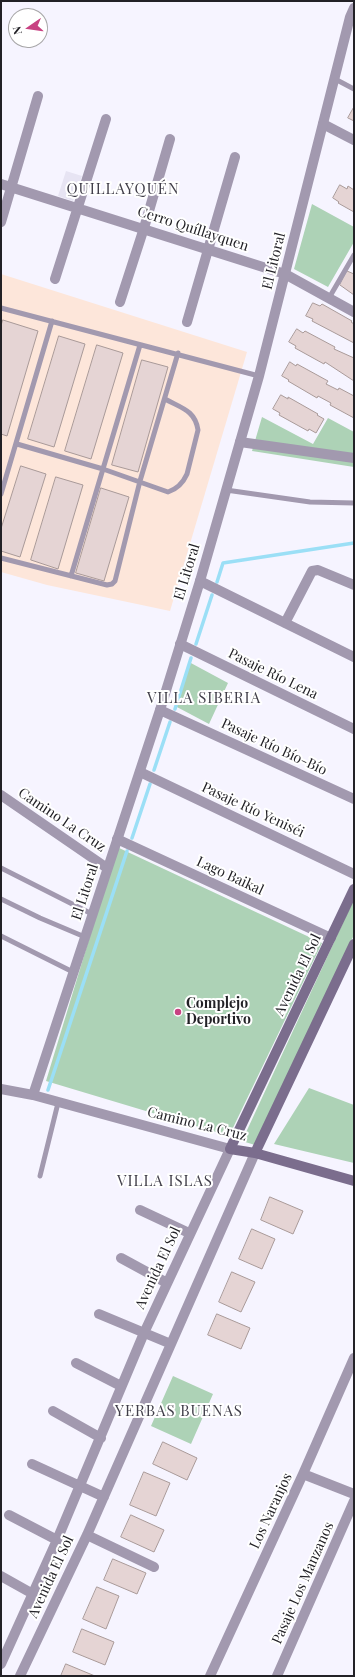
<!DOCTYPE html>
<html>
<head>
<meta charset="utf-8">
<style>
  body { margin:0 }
  #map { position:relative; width:355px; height:1677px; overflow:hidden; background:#f6f4ff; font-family:"Playfair Display",serif }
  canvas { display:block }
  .frame { position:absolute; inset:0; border:2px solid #222126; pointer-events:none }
  .north { position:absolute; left:8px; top:8px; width:40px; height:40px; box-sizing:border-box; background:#fff; border:1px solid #a7a6a8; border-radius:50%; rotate:257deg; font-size:11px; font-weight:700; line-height:16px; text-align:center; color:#222126 }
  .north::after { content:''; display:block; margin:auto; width:14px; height:18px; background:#c84282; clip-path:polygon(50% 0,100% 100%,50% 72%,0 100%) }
</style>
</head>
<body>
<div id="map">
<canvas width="355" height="1677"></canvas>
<div class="frame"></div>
<div class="north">N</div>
</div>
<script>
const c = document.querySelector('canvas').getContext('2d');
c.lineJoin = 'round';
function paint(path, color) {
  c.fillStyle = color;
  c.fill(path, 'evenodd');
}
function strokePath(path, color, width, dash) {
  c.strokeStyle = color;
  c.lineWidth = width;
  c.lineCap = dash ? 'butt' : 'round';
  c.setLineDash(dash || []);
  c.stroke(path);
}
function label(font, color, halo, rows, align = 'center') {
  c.font = font + ' "Playfair Display",serif';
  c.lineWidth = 4;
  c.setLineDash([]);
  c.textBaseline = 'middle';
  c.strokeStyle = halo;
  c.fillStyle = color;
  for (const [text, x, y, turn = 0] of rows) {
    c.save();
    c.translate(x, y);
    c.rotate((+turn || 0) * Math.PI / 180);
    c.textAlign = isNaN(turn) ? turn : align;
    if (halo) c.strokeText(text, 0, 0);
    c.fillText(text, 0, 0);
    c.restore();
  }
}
paint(new Path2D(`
  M1,274L247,352L170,611L47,585L1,572Z`), '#fde6da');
paint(new Path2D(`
  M66,171L82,176L73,201L58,196Z`), '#e7e4f3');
paint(new Path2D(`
  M312,204L354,227V242L328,287L294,269Z
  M262,417L313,444L328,418L354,432V467L252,451Z
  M189,662L228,683L209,724L175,706Z
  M117,847L322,943L229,1136L46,1081Z
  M354,899V935L255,1145L242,1141Z
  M309,1088L354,1105V1163L274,1144Z
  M173,1376L213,1394L191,1444L151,1426Z`), '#add2b6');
strokePath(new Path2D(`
  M217,582L223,563L354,543
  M196,644L212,595
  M175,709L191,658
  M154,770L170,722
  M132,838L150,784
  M48,1090L127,851`), '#9bdff6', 3.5);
const building = new Path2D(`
  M354,107V121L348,118Z
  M340,185L347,189L348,186L354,190V212L338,203L339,202L333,198Z
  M347,271L354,274V295L340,285Z
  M313,303L320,306L322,304L352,321L351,322L354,324V343L312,321L313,319L306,316Z
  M3,320L38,331L7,436L1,434V326Z
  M297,329L303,333L305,331L335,347L334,349L354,358V381L325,362L324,364L295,348L296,346L289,342Z
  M59,336L85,344L54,447L28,439Z
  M97,345L123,353L91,459L65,451Z
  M142,360L168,367L138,472L112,465Z
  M290,362L296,366L297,364L328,381L326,384L338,390L339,388L354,396V418L330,405L331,403L318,396L317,398L288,381L289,380L282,376Z
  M281,395L288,399V397L318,414L317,415L324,419L316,433L309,429L308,431L279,415L280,413L273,409Z
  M21,466L46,474L20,557L1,551V529Z
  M56,477L83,485L58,569L31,560Z
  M101,488L129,497L104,581L76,573Z
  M270,1197L303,1211L293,1234L261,1220Z
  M252,1229L275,1239L262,1269L239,1259Z
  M232,1272L255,1282L241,1312L219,1302Z
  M217,1314L250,1328L241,1349L208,1335Z
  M163,1442L197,1458L187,1480L153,1464Z
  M144,1472L170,1483L156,1516L130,1505Z
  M131,1515L164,1530L154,1552L121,1537Z
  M113,1559L146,1573L137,1594L104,1580Z
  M97,1587L119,1596L106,1629L83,1619Z
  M82,1629L114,1642L105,1665L73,1652Z
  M66,1664L95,1676H61Z`);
paint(building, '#e5d4d4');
strokePath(building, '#a99a99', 1);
strokePath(new Path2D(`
  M335,79L354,89
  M329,298L354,255
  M1,308L259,376
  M17,444L103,469L168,492C177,489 183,483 187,474L198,430C195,410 181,408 165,399
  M226,490L310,502L354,503
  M1,494L52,321
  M1,558L107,585L112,584L115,581L140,481L178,353
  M71,576L140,345
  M1,868L92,914
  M1,899L40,918L85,937
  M1,936L73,972
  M40,1176L58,1103`), '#a299af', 5);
strokePath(new Path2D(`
  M323,124L354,140
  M1,184L285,274L354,312
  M1,222L38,96
  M55,279L106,119
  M120,302L144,228L170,139
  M187,322L235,157
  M240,442L354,458
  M200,581L354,657
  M285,623L312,571L318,570L354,585
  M180,644L354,729
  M160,710L354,799
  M140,772L354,874
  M1,795L107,868
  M117,839L331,938
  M140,1210L189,1233
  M121,1258L167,1283
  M99,1314L171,1344
  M76,1363L121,1386
  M53,1411L101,1438
  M32,1464L104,1497
  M303,1474L354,1494
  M9,1515L57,1540
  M87,1535L154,1567
  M1,1576L33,1594
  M1,1664L57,1540L144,1333L230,1149
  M20,1676L87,1535L255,1153
  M210,1676L303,1474L354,1358
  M277,1676L354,1501`), '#a299af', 10);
strokePath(new Path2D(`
  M1,1089L33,1095L230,1149
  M33,1095L160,710L200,581L259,376L350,17L354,8`), '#a299af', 10);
strokePath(new Path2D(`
  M354,889L230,1149L255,1153L354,1181
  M255,1153L354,944`), '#7b6d8d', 10);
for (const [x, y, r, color] of [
  [178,1012,4,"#c84282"]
]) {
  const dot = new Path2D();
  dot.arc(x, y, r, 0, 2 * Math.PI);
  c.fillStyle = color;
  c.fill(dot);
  strokePath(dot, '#fff', 1.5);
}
label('14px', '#222126', '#fff', [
  ["Cerro Quíllayquen",193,229,18],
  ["El Litoral",274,261,-76],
  ["El Litoral",187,572,-73],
  ["Pasaje Río Lena",273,674,26],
  ["Pasaje Río Bío-Bío",274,747,25],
  ["Pasaje Río Yeniséi",253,810,25],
  ["Camino La Cruz",62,820,34],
  ["Lago Baikal",230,876,25],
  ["El Litoral",85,892,-72],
  ["Avenida El Sol",298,975,-64],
  ["Camino La Cruz",197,1124,14],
  ["Avenida El Sol",158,1268,-65],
  ["Los Naranjos",271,1511,-65],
  ["Avenida El Sol",51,1577,-65],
  ["Pasaje Los Manzanos",303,1583,-66]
]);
label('bold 14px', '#222126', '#fff', [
  ["Complejo",186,1004],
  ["Deportivo",186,1020]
], 'left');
c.letterSpacing = '1px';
label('15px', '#403e49', '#fff', [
  ["QUILLAYQUÉN",123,189],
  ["VILLA SIBERIA",204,698],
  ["VILLA ISLAS",165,1181],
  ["YERBAS BUENAS",179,1411]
]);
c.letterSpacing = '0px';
</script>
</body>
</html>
